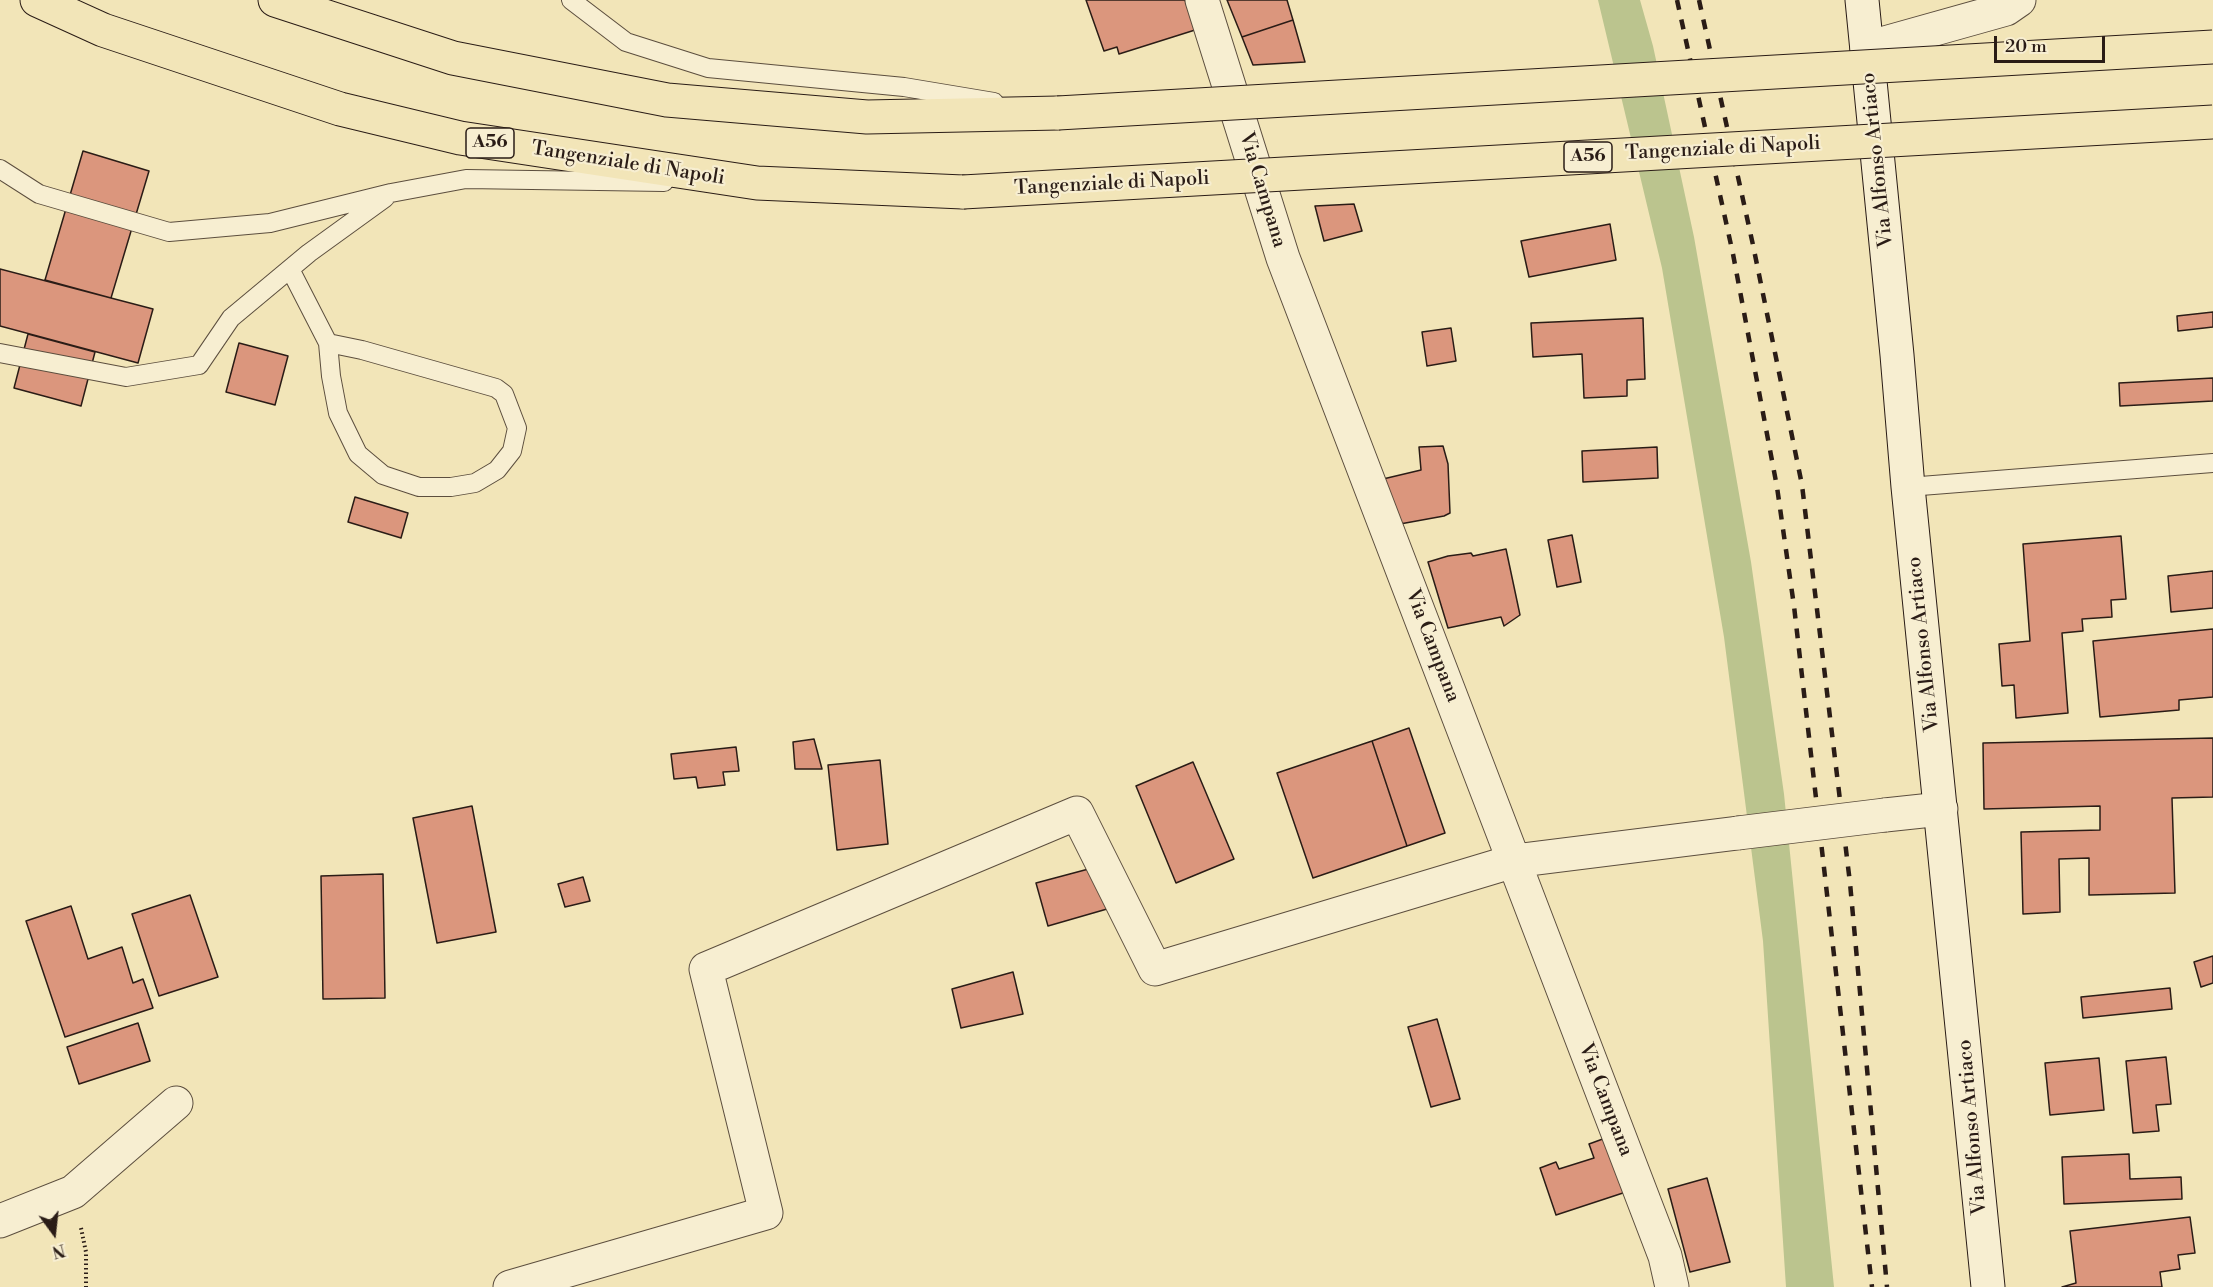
<!DOCTYPE html>
<html>
<head>
<meta charset="utf-8">
<style>
  body { margin:0 }
  #map { position:relative; width:2213px; height:1287px; overflow:hidden; background:#f2e5b8; font-family:"Libre Bodoni",serif }
  canvas { display:block }
  .north { position:absolute; left:24px; top:1203px; width:60px; height:60px; -webkit-text-stroke:4px #f7eed1; paint-order:stroke; rotate:165deg; font-size:16px; font-weight:700; line-height:24px; text-align:center; color:#2a1c16 }
  .north::after { content:''; display:block; margin:auto; width:21px; height:27px; background:#2a1c16; clip-path:polygon(50% 0,100% 100%,50% 72%,0 100%) }
  .scale { position:absolute; left:1994px; top:36px; width:111px; height:27px; box-sizing:border-box; border:3px solid #2a1c16; border-top:0; padding-left:8px; font-size:18px; line-height:21px; white-space:nowrap; color:#2a1c16; -webkit-text-stroke:4px #f7eed1; paint-order:stroke }
</style>
</head>
<body>
<div id="map">
<canvas width="2213" height="1287"></canvas>
<div class="north">N</div>
<div class="scale">20 m</div>
</div>
<script>
const c = document.querySelector('canvas').getContext('2d');
c.lineJoin = 'round';
function paint(path, color) {
  c.fillStyle = color;
  c.fill(path, 'evenodd');
}
function strokePath(path, color, width, dash) {
  c.strokeStyle = color;
  c.lineWidth = width;
  c.lineCap = dash ? 'butt' : 'round';
  c.setLineDash(dash || []);
  c.stroke(path);
}
function label(font, color, halo, rows, align = 'center') {
  c.font = font + ' "Libre Bodoni",serif';
  c.lineWidth = 4.5;
  c.setLineDash([]);
  c.textBaseline = 'middle';
  c.strokeStyle = halo;
  c.fillStyle = color;
  for (const [text, x, y, turn = 0] of rows) {
    c.save();
    c.translate(x, y);
    c.rotate((+turn || 0) * Math.PI / 180);
    c.textAlign = isNaN(turn) ? turn : align;
    if (halo) c.strokeText(text, 0, 0);
    c.fillText(text, 0, 0);
    c.restore();
  }
}
paint(new Path2D(`
  M1598,0H1640L1653,46L1694,237L1751,562L1784,794L1834,1287H1786L1763,941L1724,637L1662,268Z`), '#bbc48e');
const building = new Path2D(`
  M1086,0H1185L1195,30L1119,54L1117,47L1104,51Z
  M1227,0H1287L1293,20L1242,37Z
  M1293,20L1305,62L1253,65L1242,37Z
  M83,151L149,171L111,298L45,280Z
  M1354,204L1362,231L1324,241L1315,206Z
  M1610,224L1616,260L1529,277L1521,241Z
  M0,269L153,309L138,363L0,326Z
  M2213,312V327L2178,331L2177,316Z
  M1643,318L1645,379L1627,380V396L1584,398L1582,354L1533,357L1531,323Z
  M1451,328L1456,361L1427,366L1422,332Z
  M28,334L95,352L81,406L14,388Z
  M239,343L288,356L275,405L226,392Z
  M2213,378V401L2120,406L2119,383Z
  M1443,446L1448,464L1450,513L1444,516L1400,524L1383,479L1421,470L1419,447Z
  M1657,447L1658,478L1583,482L1582,451Z
  M355,497L408,513L401,538L348,522Z
  M1572,535L1581,582L1557,587L1548,540Z
  M2121,536L2126,599L2111,600L2112,617L2082,619L2083,631L2062,633L2068,713L2016,718L2014,685L2002,686L1999,644L2030,641L2023,544Z
  M1506,549L1520,615L1504,626L1501,617L1448,628L1428,562L1448,556L1471,553L1473,556Z
  M2213,571V608L2171,612L2168,576Z
  M2213,629V697L2179,700V710L2100,717L2093,641Z
  M1409,728L1445,833L1407,846L1372,741Z
  M2213,738V797L2172,798L2175,893L2089,895V858L2059,859L2060,912L2023,914L2021,832L2100,830V806L1984,809L1983,743Z
  M814,739L822,769H795L793,742Z
  M1372,741L1407,846L1313,878L1277,773Z
  M736,747L739,771L723,772L725,785L698,788L696,777L674,779L671,754Z
  M880,760L888,844L837,850L828,765Z
  M1193,762L1234,859L1176,883L1136,786Z
  M472,806L496,932L437,943L413,818Z
  M1096,867L1107,909L1048,926L1036,883Z
  M383,874L385,998L323,999L321,876Z
  M583,877L590,901L565,907L558,884Z
  M190,895L218,977L159,996L132,914Z
  M71,906L88,959L122,947L133,983L143,979L153,1008L65,1037L26,921Z
  M2213,956V983L2201,987L2194,962Z
  M1013,972L1023,1014L961,1028L952,989Z
  M2170,988L2172,1009L2083,1018L2081,997Z
  M1437,1019L1460,1099L1431,1107L1408,1027Z
  M138,1023L150,1061L79,1084L67,1047Z
  M2166,1057L2171,1104L2156,1105L2159,1131L2133,1133L2126,1061Z
  M2099,1058L2104,1110L2050,1115L2045,1063Z
  M1611,1136L1629,1191L1556,1215L1540,1168L1556,1162L1559,1169L1594,1158L1589,1144Z
  M2129,1154L2130,1179L2181,1177L2182,1199L2064,1204L2062,1157Z
  M1707,1178L1730,1262L1690,1272L1668,1189Z
  M2190,1217L2195,1253L2178,1255L2180,1269L2160,1272L2162,1287H2062L2076,1283L2070,1231Z`);
paint(building, '#db967d');
strokePath(building, '#2a1c16', 1.5);
const lane = new Path2D(`
  M571,0L626,42L708,68L904,87L994,102
  M0,169L39,194L169,232L270,223L391,193L466,179L664,182
  M290,269L328,343L331,376L338,413L358,454L383,475L419,487H451L475,483L497,470L512,451L517,428L504,394L496,388L362,350L328,343
  M0,353L126,377L199,365L231,318L309,253L385,198
  M1908,487L2213,463`);
const street = new Path2D(`
  M1202,0L1283,258L1665,1256L1672,1287
  M1867,48L2006,9L2019,0
  M1885,815L1941,809
  M0,1221L73,1192L176,1103
  M510,1287L766,1213L706,969L1077,813L1155,969L1514,861L1738,833`);
const secondary = new Path2D(`
  M1862,0L1897,355L1908,487L1988,1287`);
const highway = new Path2D(`
  M37,0L103,30L340,109L460,138L757,183L963,192
  M275,0L453,58L667,100L867,117L1058,113`);
strokePath(lane, '#5c4e3e', 20);
strokePath(street, '#5c4e3e', 35);
strokePath(secondary, '#2a1c16', 35);
strokePath(highway, '#2a1c16', 35);
strokePath(new Path2D(`
  M81,1228L86,1252V1287`), '#2a1c16', 4, [1.5, 3]);
strokePath(lane, '#f7eed1', 18);
strokePath(street, '#f7eed1', 33);
strokePath(secondary, '#f7eed1', 33);
strokePath(highway, '#f2e5b8', 33);
strokePath(new Path2D(`
  M1677,0L1733,254L1777,487L1794,606L1872,1287
  M1699,0L1753,245L1802,485L1850,883L1887,1287`), '#2a1c16', 4.5, [10, 10]);
const streetBridge = new Path2D(`
  M1738,833L1885,815`);
const highwayBridge = new Path2D(`
  M1058,113L2213,47
  M963,192L2213,122`);
strokePath(streetBridge, '#5c4e3e', 35, []);
strokePath(highwayBridge, '#2a1c16', 35, []);
strokePath(streetBridge, '#f7eed1', 33);
strokePath(highwayBridge, '#f2e5b8', 33);
for (const [x, y, w] of [
  [490,143,48],
  [1588,157,48]
]) {
  const box = new Path2D();
  box.roundRect(x - w / 2, y - 15, w, 30, 4.5);
  c.fillStyle = '#f7eed1';
  c.fill(box);
  strokePath(box, '#2a1c16', 1.5);
}
label('bold 18px', '#2a1c16', null, [
  ["A56",490,143],
  ["A56",1588,157]
]);
label('20px', '#2a1c16', '#f7eed1', [
  ["Tangenziale di Napoli",1723,149,-3],
  ["Via Alfonso Artiaco",1878,160,-96],
  ["Tangenziale di Napoli",628,164,9],
  ["Tangenziale di Napoli",1112,184,-3],
  ["Via Campana",1262,190,73],
  ["Via Alfonso Artiaco",1924,644,-96],
  ["Via Campana",1432,646,69],
  ["Via Campana",1605,1100,69],
  ["Via Alfonso Artiaco",1973,1127,-95]
]);
</script>
</body>
</html>
